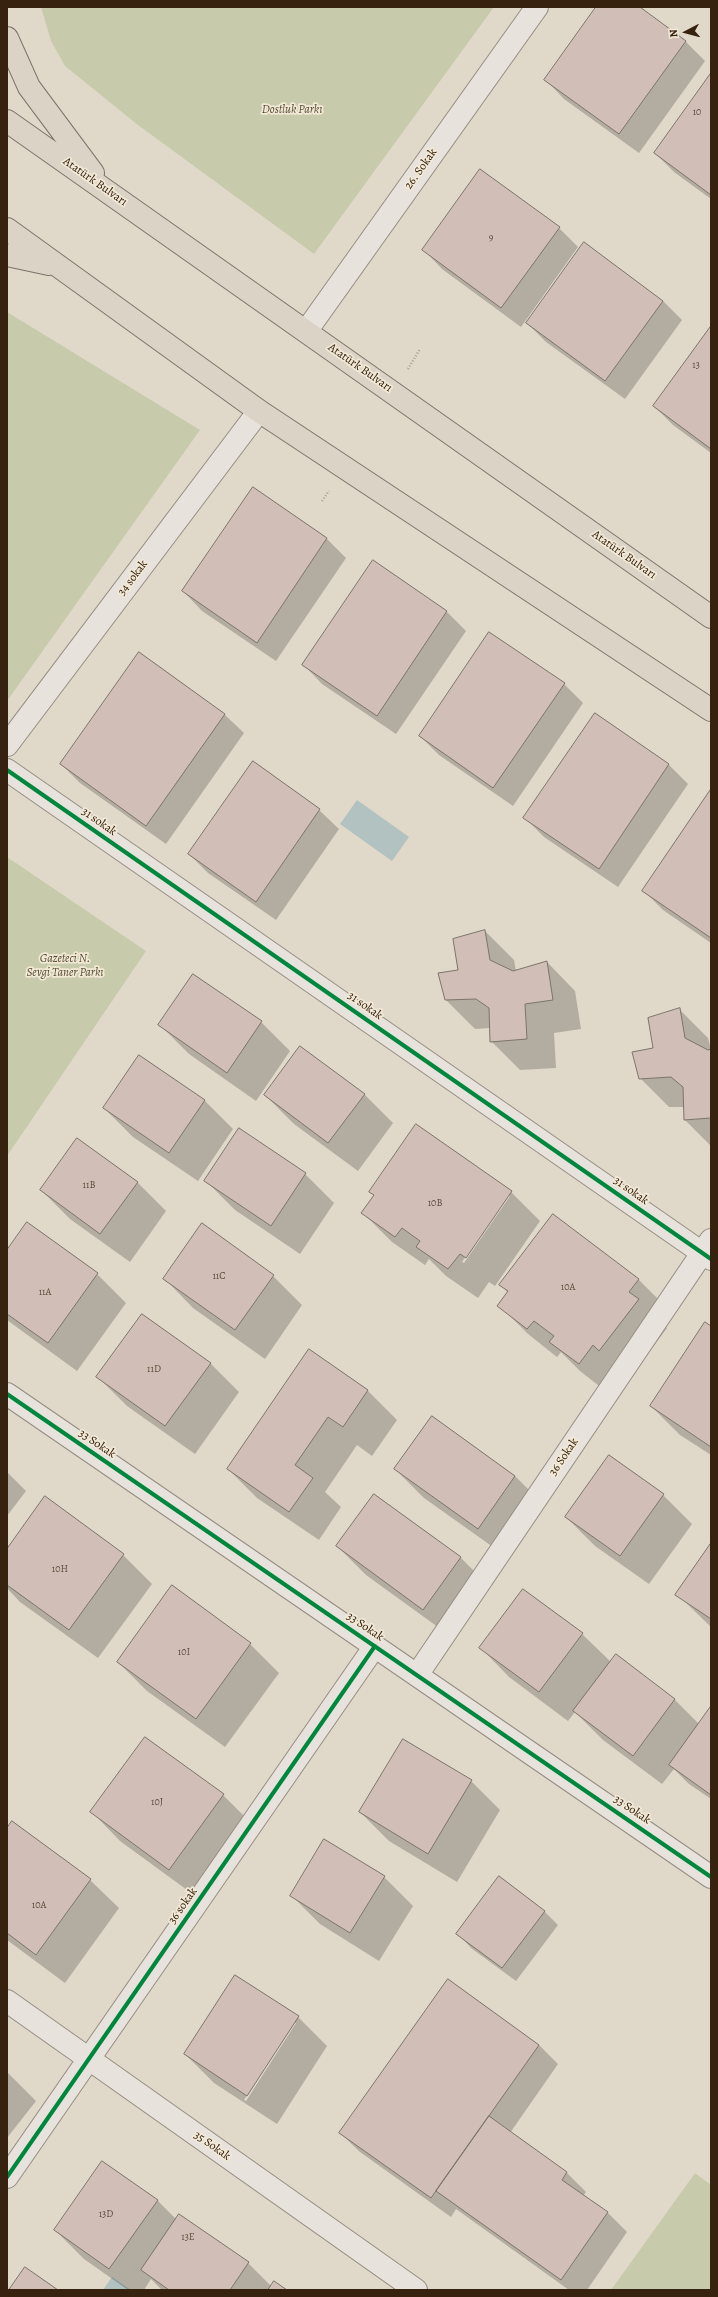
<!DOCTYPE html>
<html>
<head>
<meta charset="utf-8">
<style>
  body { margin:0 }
  #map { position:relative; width:718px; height:2297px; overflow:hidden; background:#e0d8c9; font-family:Alegreya,serif }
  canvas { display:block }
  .frame { position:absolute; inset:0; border:8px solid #36220f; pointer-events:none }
  .north { position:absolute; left:666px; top:12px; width:40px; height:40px; -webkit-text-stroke:3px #f1e8d6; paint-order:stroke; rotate:264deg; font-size:11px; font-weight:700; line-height:16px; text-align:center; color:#36220f }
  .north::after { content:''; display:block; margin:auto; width:14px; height:18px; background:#36220f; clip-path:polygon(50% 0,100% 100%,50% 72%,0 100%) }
</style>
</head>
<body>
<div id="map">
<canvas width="718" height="2297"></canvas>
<div class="frame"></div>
<div class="north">N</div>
</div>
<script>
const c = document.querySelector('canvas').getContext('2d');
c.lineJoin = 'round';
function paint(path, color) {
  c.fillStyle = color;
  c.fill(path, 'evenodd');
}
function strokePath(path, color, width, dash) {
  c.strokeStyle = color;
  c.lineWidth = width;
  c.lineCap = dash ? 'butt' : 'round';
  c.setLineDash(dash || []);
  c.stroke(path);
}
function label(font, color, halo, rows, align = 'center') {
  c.font = font + ' Alegreya,serif';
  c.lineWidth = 3.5;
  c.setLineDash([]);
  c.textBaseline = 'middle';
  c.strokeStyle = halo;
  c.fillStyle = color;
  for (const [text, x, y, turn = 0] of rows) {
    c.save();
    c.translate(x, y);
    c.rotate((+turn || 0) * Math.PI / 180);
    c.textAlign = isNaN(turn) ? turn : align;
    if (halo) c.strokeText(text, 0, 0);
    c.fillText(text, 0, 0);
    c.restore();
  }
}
paint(new Path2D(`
  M41,7H494L314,254L138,125L65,66L51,41Z
  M7,312L200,430L7,701Z
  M7,857L146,951L7,1156Z
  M695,2173L711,2185V2287L709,2290H611Z`), '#c8cbab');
paint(new Path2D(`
  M357,800L409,837L392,861L340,824Z
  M112,2277L131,2290H103Z`), '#b1c2c1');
paint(new Path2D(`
  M597,7H638L686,42L705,61L639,153L564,99L545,79Z
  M711,75V199L674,172L655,153Z
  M559,228L578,247L521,327L442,269L423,249Z
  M663,301L682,320L625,399L546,342L527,323Z
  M711,327V453L673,425L654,406Z
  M253,488L327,539L346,558L276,661L202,611L183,591Z
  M373,562L447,612L466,631L396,734L322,684L303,664Z
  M564,684L583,703L513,806L439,755L420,736Z
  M224,714L244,733L166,844L80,783L61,764Z
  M595,715L669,765L688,784L618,887L544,837L525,818Z
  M253,763L319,810L339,829L276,920L208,873L189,854Z
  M711,791V943L663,910L644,891Z
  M485,931L514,960L516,971L547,962L575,991L581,1029L554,1033L556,1068L520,1070L491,1041L490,1028L475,1029L446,1000L459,971Z
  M194,976L261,1022L290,1051L256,1101L189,1054L160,1025Z
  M679,1009L708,1038L711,1050V1146L685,1120V1107H669L640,1078L654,1049Z
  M364,1094L393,1123L358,1171L294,1124L265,1095Z
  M204,1100L233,1129L198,1181L133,1137L104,1108Z
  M239,1130L305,1174L334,1203L300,1254L235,1210L206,1181Z
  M137,1182L166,1211L130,1262L70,1219L41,1190Z
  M511,1192L540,1221L495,1286L489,1282L478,1298L446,1276L429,1259L425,1265L392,1242L363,1213ZM507,1196H510L464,1263L462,1262Z
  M202,1225L273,1276L302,1305L265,1359L193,1308L165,1279Z
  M7,1251L97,1274L126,1303L77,1371L7,1320Z
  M638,1279L667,1308L658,1320L667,1328L629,1379L608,1393L580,1371L561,1352L557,1357L528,1334L499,1305L508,1293L501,1285Z
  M711,1327V1455L680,1435L651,1406Z
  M309,1350L368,1391L397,1420L372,1456L357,1445L325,1492L341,1507L319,1540L257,1498L228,1469Z
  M210,1363L239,1392L195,1454L127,1406L98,1377Z
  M432,1417L515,1476L544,1505L507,1557L424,1498L395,1469Z
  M7,1472L26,1491L7,1516Z
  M374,1495L461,1558L490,1587L453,1638L366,1575L337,1546Z
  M663,1495L692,1524L649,1584L595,1546L566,1517Z
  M46,1498L123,1555L152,1584L98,1658L20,1602L7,1588V1551Z
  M711,1545V1627L677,1594Z
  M582,1634L611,1662L675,1700L699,1724L711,1708V1799L689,1784L674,1769L662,1784L603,1740L575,1712L568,1721L509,1677L481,1648Z
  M250,1644L279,1673L225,1747L147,1691L118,1662Z
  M471,1781L500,1810L457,1882L389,1841L360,1812Z
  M223,1795L252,1824L198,1898L120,1841L92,1812Z
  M7,1830L90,1880L119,1908L65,1983L7,1940Z
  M384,1877L413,1906L379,1961L320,1924L291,1895Z
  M544,1911L558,1925L516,1981L471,1948L458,1934Z
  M235,1976L298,2017L327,2046L277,2124L214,2083L185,2054ZM294,2023H296L246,2101L244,2100Z
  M539,2045L558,2064L510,2133L567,2173L586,2192L583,2196L608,2213L627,2232L587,2290H569L456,2209L451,2217L360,2152L340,2133Z
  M7,2072L36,2101L7,2138Z
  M157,2200L177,2220L248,2263L271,2286L286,2290H162L151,2279L144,2290H128L84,2259L55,2230Z`), '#0003');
const building = new Path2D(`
  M596,7H640L686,41L619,134L544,80Z
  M711,73V195L654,153Z
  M480,169L560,227L501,308L422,250Z
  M584,242L663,301L605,381L526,323Z
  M711,326V449L653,406Z
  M253,487L327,538L257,643L182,591Z
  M373,560L447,611L377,716L302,665Z
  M489,632L565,683L493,788L419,736Z
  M139,652L225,714L146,826L60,764Z
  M595,713L669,764L599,869L523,818Z
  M253,761L320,809L256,902L188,854Z
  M711,789V938L642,891Z
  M485,930L490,960L513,971L547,961L553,1000L525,1004L527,1039L490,1042L489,1008L476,999L445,1000L438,973L458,970L453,939Z
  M193,974L262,1021L227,1073L158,1025Z
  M680,1008L685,1038L708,1050L711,1049V1118L684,1120L683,1087L671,1077L639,1079L632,1052L653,1048L648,1018Z
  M300,1046L365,1094L328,1143L264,1095Z
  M139,1055L205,1100L169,1153L103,1108Z
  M416,1124L512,1191L466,1258L460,1254L448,1269L416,1247L420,1241L402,1228L395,1237L361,1213L374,1195L369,1192Z
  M239,1128L306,1173L271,1226L204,1181Z
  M77,1138L138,1182L100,1234L40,1190Z
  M553,1214L639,1279L629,1292L639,1299L599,1351L593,1345L579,1364L549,1342L554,1336L534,1321L527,1329L497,1306L508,1291L499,1285Z
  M27,1222L98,1273L48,1343L7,1314V1250Z
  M202,1223L274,1275L235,1330L163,1279Z
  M142,1314L211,1363L165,1426L96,1377Z
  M705,1322L711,1326V1447L650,1406Z
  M309,1349L368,1390L343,1427L328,1417L295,1465L313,1478L289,1512L227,1469Z
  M432,1416L515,1476L478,1529L394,1469Z
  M609,1455L664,1494L620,1556L565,1517Z
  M374,1494L461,1557L423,1610L336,1546Z
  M45,1496L124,1554L69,1630L7,1585V1549Z
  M711,1543V1619L675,1595Z
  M172,1585L251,1643L196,1719L117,1662Z
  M523,1589L583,1633L539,1692L479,1648Z
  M616,1654L675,1699L633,1756L573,1711Z
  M711,1706V1795L669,1765Z
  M145,1737L224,1794L169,1870L90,1812Z
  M403,1739L472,1780L428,1854L359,1812Z
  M12,1821L91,1879L36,1955L7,1933V1828Z
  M324,1839L385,1876L350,1933L290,1896Z
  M499,1876L545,1911L502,1968L456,1934Z
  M235,1975L299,2016L247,2096L184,2054Z
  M448,1979L539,2045L431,2198L339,2133Z
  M489,2116L567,2172L562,2180L608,2212L561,2280L436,2191Z
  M102,2161L158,2200L109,2269L54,2230Z
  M179,2214L249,2262L230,2290H169L141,2270Z
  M25,2267L58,2290H9Z
  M274,2281L287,2290H268Z`);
paint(building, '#d1beb6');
strokePath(building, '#7b746a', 1);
const minor = new Path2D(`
  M307,330L537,7
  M7,745L259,411
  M7,770L711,1259
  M7,1394L711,1877
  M417,1675L711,1240
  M7,2001L416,2290
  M7,2177L375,1646`);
const major = new Path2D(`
  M7,38L29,87L93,173
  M7,121L711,617
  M7,229L259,411L711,710
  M7,255L49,264`);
strokePath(minor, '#948d82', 24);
strokePath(major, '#7b746a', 24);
strokePath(new Path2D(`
  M408,369L420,349
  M322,501L329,491`), '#a6a199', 2.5, [1, 2]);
strokePath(minor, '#e7e3dc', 22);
strokePath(major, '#dbd3c6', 22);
strokePath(new Path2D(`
  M7,770L711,1259
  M7,1394L711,1877
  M7,2177L375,1646`), '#00873e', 4);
label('10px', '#5d4939', null, [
  ["10",697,113],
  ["9",491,238],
  ["13",696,366],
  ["11B",89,1186],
  ["10B",435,1204],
  ["11C",219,1277],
  ["10A",568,1288],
  ["11A",45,1293],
  ["11D",154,1370],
  ["10H",60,1570],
  ["10I",184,1653],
  ["10J",157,1803],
  ["10A",39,1906],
  ["13D",106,2215],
  ["13E",188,2238]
]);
label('italic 12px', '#564a30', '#f1e8d6', [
  ["Dostluk Parkı",292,110],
  ["Gazeteci N.",65,959],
  ["Sevgi Taner Parkı",65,973]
]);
label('12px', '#36220f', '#f1e8d6', [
  ["26. Sokak",421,169,-55],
  ["Atatürk Bulvarı",95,182,35],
  ["Atatürk Bulvarı",360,368,35],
  ["Atatürk Bulvarı",624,555,35],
  ["34 sokak",133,578,-53],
  ["31 sokak",99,822,35],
  ["31 sokak",365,1006,35],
  ["31 sokak",631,1191,35],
  ["33 Sokak",97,1444,34],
  ["36 Sokak",564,1457,-56],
  ["33 Sokak",365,1627,34],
  ["33 Sokak",632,1810,34],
  ["36 sokak",183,1906,-55],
  ["35 Sokak",212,2146,35]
]);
</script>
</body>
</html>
